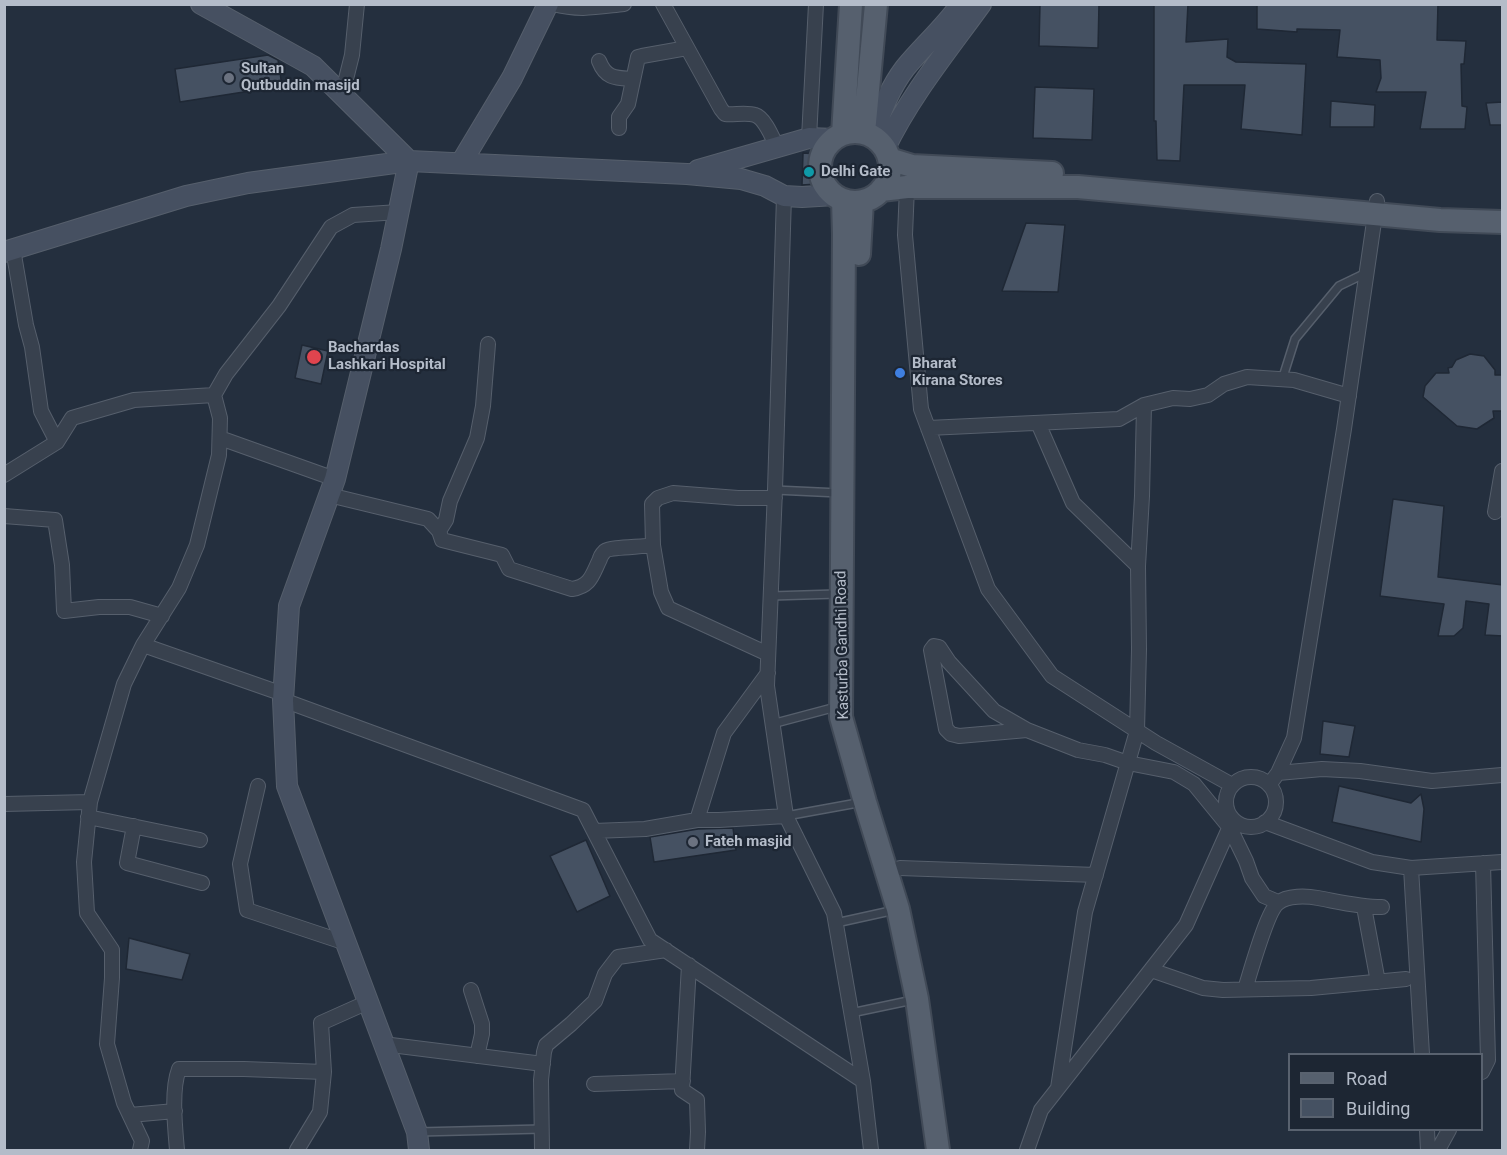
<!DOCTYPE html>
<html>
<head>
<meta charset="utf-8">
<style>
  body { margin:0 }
  #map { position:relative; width:1507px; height:1155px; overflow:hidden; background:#242f3e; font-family:Roboto,sans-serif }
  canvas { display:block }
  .frame { position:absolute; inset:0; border:6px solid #b4bcc9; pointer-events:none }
  .legend { position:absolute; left:1288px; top:1053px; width:195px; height:78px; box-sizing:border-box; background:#1d2633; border:2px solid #59626f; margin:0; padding:8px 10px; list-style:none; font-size:18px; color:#b4bcc9 }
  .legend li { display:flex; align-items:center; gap:12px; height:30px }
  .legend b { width:30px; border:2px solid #59626f }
</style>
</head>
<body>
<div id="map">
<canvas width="1507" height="1155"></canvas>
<div class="frame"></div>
<ul class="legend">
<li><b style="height:8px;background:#56606e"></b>Road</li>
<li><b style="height:16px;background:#455162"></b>Building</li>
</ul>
</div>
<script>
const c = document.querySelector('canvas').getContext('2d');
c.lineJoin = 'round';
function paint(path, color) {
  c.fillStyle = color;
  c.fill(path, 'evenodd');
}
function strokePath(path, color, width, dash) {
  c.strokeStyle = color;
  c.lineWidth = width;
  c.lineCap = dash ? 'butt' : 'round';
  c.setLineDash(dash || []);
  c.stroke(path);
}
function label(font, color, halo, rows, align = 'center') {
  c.font = font + ' Roboto,sans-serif';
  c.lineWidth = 4.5;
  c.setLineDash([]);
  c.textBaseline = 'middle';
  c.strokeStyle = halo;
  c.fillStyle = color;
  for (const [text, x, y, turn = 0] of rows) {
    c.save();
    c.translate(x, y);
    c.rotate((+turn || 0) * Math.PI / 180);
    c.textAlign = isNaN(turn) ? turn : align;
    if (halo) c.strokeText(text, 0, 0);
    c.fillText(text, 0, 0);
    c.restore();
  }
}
const building = new Path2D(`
  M1040,4H1099L1098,48L1039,46Z
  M1154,4H1188L1186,42L1228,39L1227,57L1236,62L1306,64L1302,135L1241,129L1245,85H1184L1180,161L1157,160L1156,121H1154Z
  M1257,4H1438L1437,40L1466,41L1464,64H1461L1462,106L1467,107L1465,129H1420L1426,92H1376L1381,78L1380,60L1337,57L1340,30L1297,29V32L1257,29Z
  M268,55L278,60L282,86L180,102L175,69Z
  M1035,87L1094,89L1092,140L1033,138Z
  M1331,101L1375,105L1374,127H1330Z
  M1503,102V125H1490L1486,103Z
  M803,153L817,154V184L802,185Z
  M1026,223L1065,225L1058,292L1002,291Z
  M302,345L328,351L321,384L295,378Z
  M1470,354L1484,356L1495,370V375H1503V411H1493L1494,418L1477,429L1457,426L1423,397L1425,386L1436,373H1449L1448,368L1452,367L1456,360Z
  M1393,499L1444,506L1438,577L1503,585V636L1485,635L1489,604L1466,601L1463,628L1454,636H1438L1444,604L1380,596Z
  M1323,721L1355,726L1349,757L1320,754Z
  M1339,786L1411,803L1421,794L1424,809L1421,842L1332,822Z
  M733,828L736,850L654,862L650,837L698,829Z
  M586,840L610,896L577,912L550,856Z
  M129,938L190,954L182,980L126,969Z`);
paint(building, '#455162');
strokePath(building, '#1f2835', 1.5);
const lane = new Path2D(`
  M1282,380L1295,339L1339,286L1366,273
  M775,490L839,493
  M771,596L837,594
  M772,724L836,707
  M786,816L863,802
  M836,923L895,910
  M851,1013L913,1000
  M418,1132L542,1129`);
const street = new Path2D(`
  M553,4C580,11 597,7 624,4
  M663,4L721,109L725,114C734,115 747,112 755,115C765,118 773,139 777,147
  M599,61C606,79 616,78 633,79
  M342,95L352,55L357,4
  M619,128V117L628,104L638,57L642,56L687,48
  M809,138L816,4
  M907,187L905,235L921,409L988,589L1052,676L1156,743L1232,785
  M784,196L775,490L767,686L786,816L834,913L863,1081L871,1150
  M13,249L26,325L32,347L41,411L57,442
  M1038,423L1073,503L1138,566
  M928,428L1119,419L1144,405L1173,398L1190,399L1208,395L1224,384L1247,377L1294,380L1349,396
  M220,438L335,479
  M4,475L57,442L72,418L134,400L214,395
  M329,495L428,519L439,531L442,540L502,555L509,569L572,589C591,586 592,575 600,559C600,557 603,553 605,551C610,547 643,547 653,545L652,504L658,498L673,493L738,498H775
  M1495,512L1502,471
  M4,516L55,520L62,565L64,611L99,607H130L162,616
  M439,531L446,520L450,501L477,438L483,406L488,344
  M653,545L661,592L668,608L768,654
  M143,645L283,694
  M283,700L583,810L650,940L863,1081
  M1027,730L959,736L951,734L946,729L931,650L934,646L939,647L949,662L994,711L1027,730L1078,750L1105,755L1128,763L1174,772L1194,784L1230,828L1246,861L1252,878L1264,896L1278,902
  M1278,773L1322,769L1360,771L1432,781L1502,775
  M1226 802a25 25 0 1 1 50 0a25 25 0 1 1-50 0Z
  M1269,785L1278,773L1294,738L1344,429L1377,201
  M258,786L240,864L247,910L346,943
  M4,804L90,802
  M88,817L200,840
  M697,820H719L786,816
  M1265,822L1372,862L1411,868L1502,862
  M134,826L127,863L202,883
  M594,831L645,829L697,820L724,733L768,673
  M900,868L1096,875
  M1411,868L1422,1054
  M1364,907L1378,982
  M689,965L682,1090L697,1100L698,1132L697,1150
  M1151,970L1203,988L1223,990L1311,988L1406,979
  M1245,989C1250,974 1267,911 1278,903C1287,895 1307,896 1318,898C1340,902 1360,907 1382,907
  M471,990L482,1024V1034L477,1056
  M383,1044L543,1064
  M1482,1072L1488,1060L1483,863
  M594,1084L683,1081
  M1058,1088L1085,912L1137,731L1139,649L1138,566L1142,496L1144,405
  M130,1115L175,1111
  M1427,1130L1428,1150
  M140,1150L142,1141L124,1103L107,1044L112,978V950L87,913L84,862L90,802L124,684L143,645L179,588L197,545L219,455L220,418L214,395L226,374L279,306L331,227L353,215L399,212
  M177,1150C175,1127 171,1090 179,1069H244L324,1072
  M297,1150L320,1112L324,1072L321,1023L368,1002
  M542,1150L541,1080L544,1052L546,1045L571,1024L595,1001L605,974L618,957L666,950
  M1027,1150L1041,1110L1186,925L1231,824
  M1438,1150L1449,1130`);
const secondary = new Path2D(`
  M201,4L313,66L409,161L687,174L741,179L765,186L784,196L802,197L835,195
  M872,136C881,112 889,89 905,68C923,46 945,27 961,4
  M885,148C910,96 947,51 981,4
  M461,163L512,78L548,4
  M698,170L809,138L834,139
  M4,252L186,196L248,183L409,161L391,249L335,479L289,606L283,700L287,786L417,1132L419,1150`);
const primary = new Path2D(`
  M820 167a35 35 0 1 1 70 0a35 35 0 1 1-70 0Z
  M864,133L876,4
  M843,134L851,4
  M889,159L912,166L1052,173
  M881,190L907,187H1078L1440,220L1502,222
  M843,200L844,234L841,717L865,802L898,909L917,999L938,1150
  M859,254L862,201`);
strokePath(lane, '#565f6c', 10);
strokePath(street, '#565f6c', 16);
strokePath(secondary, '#565f6c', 22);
strokePath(primary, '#414a57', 26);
strokePath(lane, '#38414e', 7);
strokePath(street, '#38414e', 14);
strokePath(secondary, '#465061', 20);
strokePath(primary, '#56606e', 22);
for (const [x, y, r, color] of [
  [229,78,6,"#6b7280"],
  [809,172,6,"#0f9aa8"],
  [314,357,8,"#e0444e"],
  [900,373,6,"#3f7fe0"],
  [693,842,6,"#6b7280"]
]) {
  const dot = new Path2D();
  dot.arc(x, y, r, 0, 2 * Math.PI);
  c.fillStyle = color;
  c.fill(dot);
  strokePath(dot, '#1d2633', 2);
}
label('bold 15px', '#b4bcc9', '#1d2633', [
  ["Sultan",241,69],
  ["Qutbuddin masijd",241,86],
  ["Delhi Gate",821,172],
  ["Bachardas",328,348],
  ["Lashkari Hospital",328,365],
  ["Bharat",912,364],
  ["Kirana Stores",912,381],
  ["Fateh masjid",705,842]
], 'left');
label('15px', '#b4bcc9', '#1d2633', [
  ["Kasturba Gandhi Road",843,645,-91]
]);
</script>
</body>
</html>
